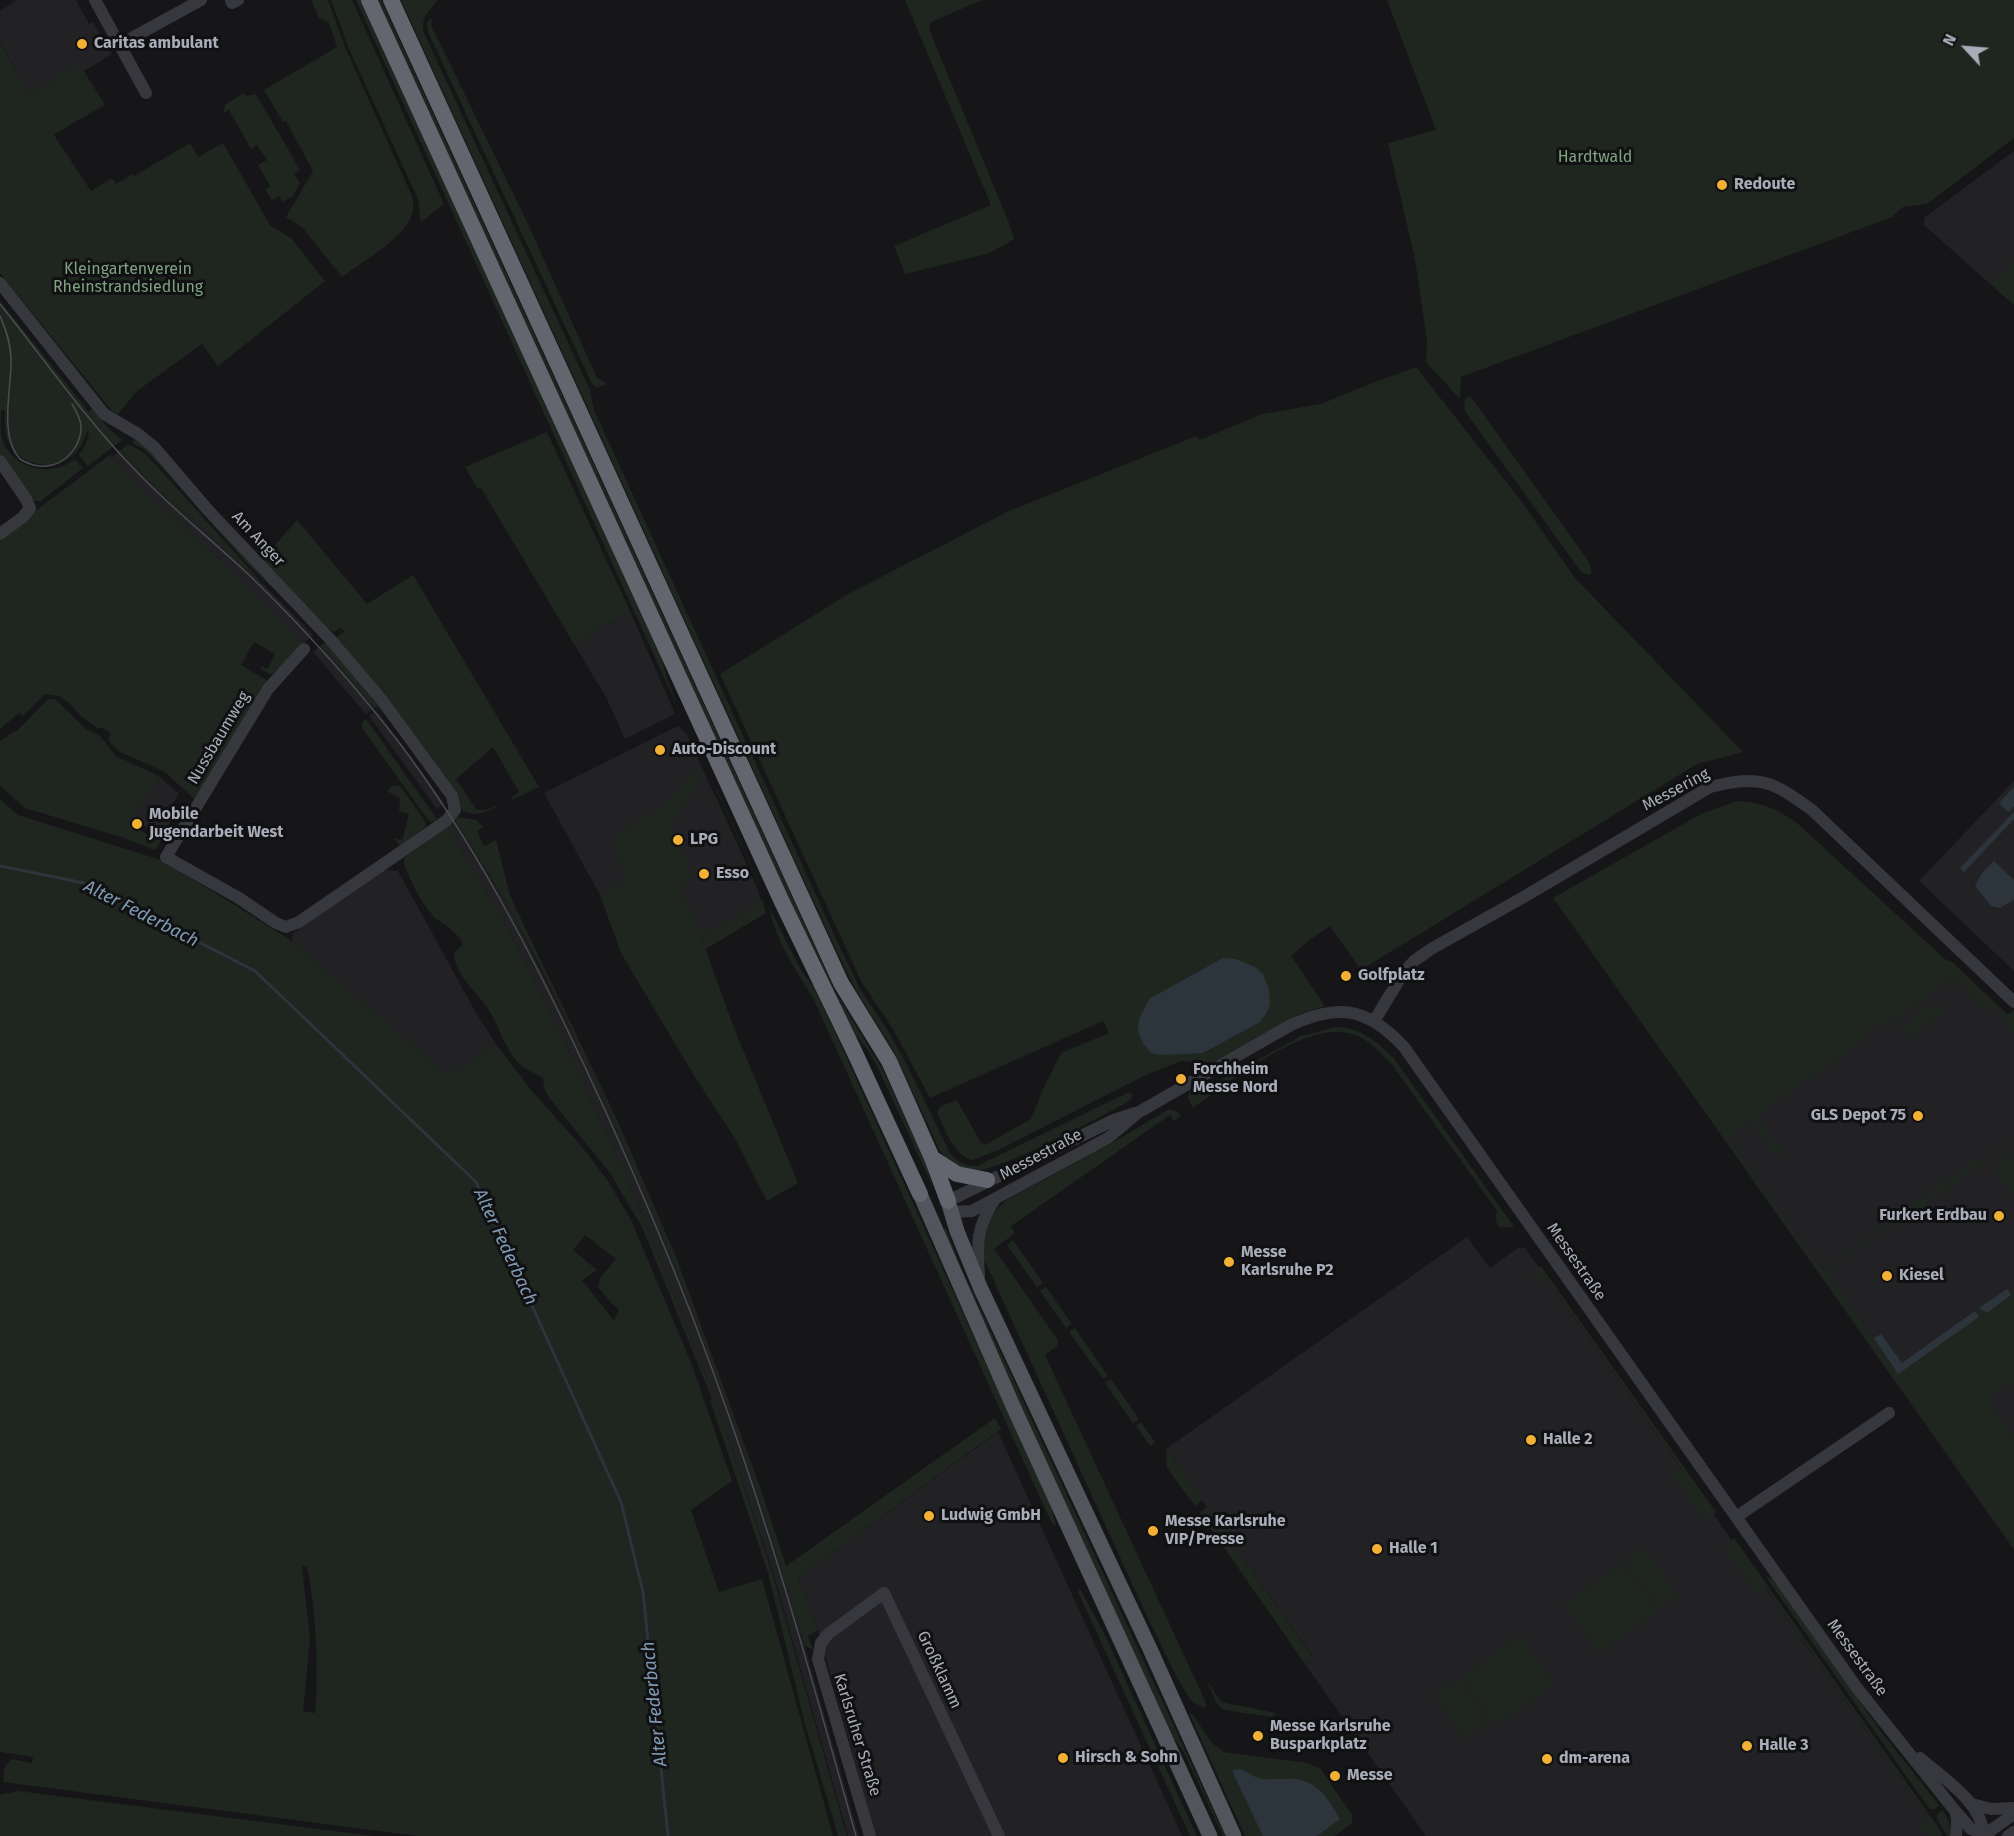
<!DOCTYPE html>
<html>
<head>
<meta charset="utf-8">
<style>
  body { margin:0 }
  #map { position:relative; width:2014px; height:1836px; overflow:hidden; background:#161618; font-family:"Fira Sans",sans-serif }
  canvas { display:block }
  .north { position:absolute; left:1936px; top:18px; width:60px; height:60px; -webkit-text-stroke:4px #111113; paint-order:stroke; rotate:296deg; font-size:16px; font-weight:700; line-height:24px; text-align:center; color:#a8adb8 }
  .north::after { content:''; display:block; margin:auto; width:21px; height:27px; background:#a8adb8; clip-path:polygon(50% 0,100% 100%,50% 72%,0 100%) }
</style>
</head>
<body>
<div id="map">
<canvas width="2014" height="1836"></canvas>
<div class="north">N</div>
</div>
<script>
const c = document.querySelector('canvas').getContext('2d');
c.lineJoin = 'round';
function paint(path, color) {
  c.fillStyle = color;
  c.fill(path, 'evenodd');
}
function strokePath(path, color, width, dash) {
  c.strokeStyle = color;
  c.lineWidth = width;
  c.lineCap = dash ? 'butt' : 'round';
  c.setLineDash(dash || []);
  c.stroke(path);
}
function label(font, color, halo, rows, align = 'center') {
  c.font = font + ' "Fira Sans",sans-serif';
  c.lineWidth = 6;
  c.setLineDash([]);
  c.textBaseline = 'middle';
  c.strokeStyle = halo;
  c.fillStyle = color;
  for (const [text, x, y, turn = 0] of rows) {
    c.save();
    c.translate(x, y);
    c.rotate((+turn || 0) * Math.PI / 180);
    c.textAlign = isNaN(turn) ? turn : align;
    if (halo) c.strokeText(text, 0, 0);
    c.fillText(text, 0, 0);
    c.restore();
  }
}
paint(new Path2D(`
  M17,0H76L89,24L93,22L112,54L84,71L105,105L77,121L52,84L41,85L29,93L0,42V11Z
  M2014,151V260L1990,284L1924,225V218Z
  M121,450L147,478L263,584L313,635L304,643L226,565L147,494L112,457Z
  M630,611L675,714L625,739L606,697L574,644Z
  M321,645L375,708L366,714L313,652Z
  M376,710L444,803L437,809L369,716Z
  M678,726L686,733L755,883L766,913L705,949L701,937L637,823L628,829L626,880L600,895L544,793Z
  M159,776L179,794L166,813L173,818L161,836L132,818Z
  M2014,781V971L1919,881Z
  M1733,804L1943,965L1948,961L2014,1024V1550L1558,904Z
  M455,820L512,913L586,1061L643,1186L697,1321L725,1394L782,1567L859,1836H848L773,1572L715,1398L633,1192L576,1067L503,920L447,827Z
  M383,870L398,871L476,1013L496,1044L448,1075L292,941L293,933Z
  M1467,1237L1490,1268L1518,1248H1525L1941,1836H1426L1305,1664L1313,1657L1166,1449Z
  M998,1432L1182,1836H876L818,1630L798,1578Z`), '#222225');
paint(new Path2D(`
  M311,0H328L345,47L412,196C413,200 414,206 413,210C410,235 362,262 342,277L302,227L286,217L313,171L286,121L283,122L264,90L337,47L329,23L319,18Z
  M331,0H352L444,204L421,222L418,199L349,49Z
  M356,0H362L659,649L667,678L678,708Z
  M376,0H381L826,971L837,995L882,1068L925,1162L933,1187L878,1068L867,1049L846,1023Z
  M401,0H438C429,11 420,18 424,33L590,390L594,410L838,943L860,989L887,1029L907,1065L950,1153C957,1161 965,1167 977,1166L1129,1092L1133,1095L1128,1102C1101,1116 993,1176 968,1171C955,1168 946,1160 939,1149L894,1052L857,992L834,946Z
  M905,0H982L931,22L929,29L1009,223L1014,239L990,253L905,274L894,246L991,205Z
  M1387,0H2014V138L1927,204L1903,207L1892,217L1461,377L1460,399L1426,362L1427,340L1415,259L1388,143L1436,130Z
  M432,18L431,25L528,224L597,378L607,384L597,388L592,384L428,32L427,23Z
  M0,43L29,93L41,85L52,84L67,105L50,80L78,64L104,104L54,135L91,191L112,178L116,184L133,174L134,176L190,143L198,157L223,143L270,225L292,239L325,281L218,366L202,344L137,391L117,415L112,411L0,273Z
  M244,93L246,96L256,94L300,170L294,173L300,183L293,196L282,202L279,196L272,200L265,189L270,186L258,165L267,160L257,145L251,149L229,110L223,113L225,105Z
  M2014,260V305L1990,284Z
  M0,301L89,412L92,409L110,430L122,440L88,466L79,455L85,446L89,434L87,431C84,440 80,449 73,455C54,472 20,466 9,443C4,433 5,421 5,411L1,410C1,419 0,430 2,438C12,470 52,478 75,459L83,468L41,501H35L29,498L0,457Z
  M1416,367L1522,502L1575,578L1743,752L1697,764L1361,970L1330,926L1308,941L1291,956L1325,1006L1300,1014L1199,1070L1192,1062L1181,1061L1148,1074L996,1151L973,1160C952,1154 946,1131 937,1112L941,1106L957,1100L981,1143L985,1145L1031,1119L1043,1089L1061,1053L1109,1033L1103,1021L930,1098L893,1029L862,983L720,674L848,594L1007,512L1196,436L1200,440L1262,414L1321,404L1362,387Z
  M1468,397H1471L1589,562L1592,573L1589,575L1581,572L1470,418L1465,411L1464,401Z
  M547,432L630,611L574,644L481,488L478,489L465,467Z
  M136,438L147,446L310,625L246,562L158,463L145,450L132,443Z
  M129,444L144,453L156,465L263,584L147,478L121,450Z
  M110,455L147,494L226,565L304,643L272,675L260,669L262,666L267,669L275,654L254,642L241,665L268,681L196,798H193L165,772L118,751L108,740L111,734L103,728H97L81,716L68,702L59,696L45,694L23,716L19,713L0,729V541L27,521V517Z
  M297,520L367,604L413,575L539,787L512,800L511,798L519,792L493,747L456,779L477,810H486L495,806L496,807C484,813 476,816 463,811L335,638L345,631L340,628L334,632L330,630L262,560Z
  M325,643L329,644L355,674L399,733L378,706L375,708L321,645Z
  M48,699H55L86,729L100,736L116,756L159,776L129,823L154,839L158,834L163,837L155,850L121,837L25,808L0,786V741L15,731L16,732Z
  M366,719L437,819L434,821H429L362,728V723Z
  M695,767L701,781L670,824L694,878L683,883L685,889L681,891L698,928L701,927V937L734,1028L798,1183L767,1201L734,1137L695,1077L621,953L600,895L626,880L611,838L628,829L671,799Z
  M394,785L401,787L426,823L425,827L400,846L394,838L402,840L409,814L399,811L400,798L387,791Z
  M716,789H717L761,887L760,886Z
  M714,793L755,883L713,795Z
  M0,799L18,815L164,861L292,941L448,1075L496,1044L531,1090L583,1148L608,1181L631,1220L692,1365L732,1481L691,1510L719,1592L762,1579L833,1836H417L3,1782L4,1769L11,1759L32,1763L33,1757L0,1752ZM585,1235L616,1259L600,1278L598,1287L612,1304L619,1309L614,1321L582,1280L597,1270L573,1250ZM302,1566L307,1567C316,1610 319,1669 315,1713L303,1711L310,1639Z
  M1737,801C1764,803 1775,808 1797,823L1946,960L1951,961L2008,1015L2014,1010V1034L1994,1005L1984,1011L1976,1000L1953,977L1884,1026L1880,1021L1866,1031L1869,1036L1758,1115L1784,1153L1778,1158L1750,1120L1728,1137L1822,1271L1978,1158L1981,1162L2014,1138V1141L1889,1230L1887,1228L1832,1267L1834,1269L1829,1273L1898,1374L1979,1316L1975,1311L1979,1308L1987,1313L2014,1294V1381L1987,1400L2014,1438V1547L1553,898L1701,814Z
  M457,817L477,820L483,827L477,831L484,846L496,840L510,896L618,1122L676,1257L761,1490L786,1566L995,1418L1001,1429L798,1578L818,1630L808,1636L813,1650L805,1646C750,1456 683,1271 600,1092C572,1032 544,971 512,913C494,881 474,851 455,820Z
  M447,827L503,920L576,1067L633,1192L715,1398L772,1572L847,1836H838L805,1724L768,1573L710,1400L712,1399L643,1229L610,1173L550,1099L544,1088L543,1078C537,1074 528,1071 523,1067C504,1051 500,1026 487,1007C475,991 454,973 454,952L463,945C457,928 439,925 429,911C419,898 410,880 404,864L405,857Z
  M748,890L763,901L766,913L707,948L705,934L706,926L711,933L757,904Z
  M769,907L801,970L814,988L836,1034L1052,1509L1056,1525L1052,1524L814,1000C796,970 776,942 769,907Z
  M1934,1003L1940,1004L1945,1012L1907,1039L1899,1028Z
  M1336,1027C1360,1027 1377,1042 1393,1057L1514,1227H1500L1497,1224L1495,1215L1498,1212L1392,1065C1381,1053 1369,1039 1352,1034C1305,1020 1231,1081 1193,1108L1188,1099L1189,1093L1197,1086L1205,1089L1301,1036Z
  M1169,1109L1177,1111L1181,1116L1174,1121L1170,1115L1011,1226L1015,1233L994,1249L1058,1340L1057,1346L1045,1355L1207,1705L1204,1708L1193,1702L1187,1695L1175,1674L1139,1599L984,1259C983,1231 985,1218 1008,1199L1112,1143Z
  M2014,1154V1198L1993,1168Z
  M945,1226L961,1267L1225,1836H1223L1194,1774L1183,1751L1169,1732L1137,1662L944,1234Z
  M1013,1240L1043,1283L1037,1287L1007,1245Z
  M1541,1266L1716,1512L1705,1520L1672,1475L1681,1468L1545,1276L1537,1282L1531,1274Z
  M1046,1287L1072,1324L1066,1328L1040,1291Z
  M1075,1328L1108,1376L1103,1379L1069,1332Z
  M1111,1379L1139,1419L1133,1423L1105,1383Z
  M1141,1422L1155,1442L1150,1446L1136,1426Z
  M1166,1449L1202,1500L1195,1506L1167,1468Z
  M1207,1507L1313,1658L1305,1664L1200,1513Z
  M1734,1538L1940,1830L1942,1836H1928L1920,1825L1929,1819L1766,1588L1757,1594L1723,1546Z
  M1645,1548L1678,1596L1660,1609L1626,1561Z
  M1623,1563L1657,1612L1599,1652L1565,1604Z
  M1766,1577L1771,1578L1779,1587L1882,1733L1939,1805L1935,1809H1930L1911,1783Z
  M1080,1589L1103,1631L1197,1836H1190L1078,1592Z
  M1520,1636L1554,1684L1496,1725L1462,1677Z
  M1206,1679L1221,1702L1276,1713L1272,1717L1224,1710L1217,1704Z
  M1458,1679L1489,1722L1465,1739L1435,1696Z
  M1189,1713L1193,1715L1212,1743L1224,1752L1307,1763L1320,1768L1352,1815V1823L1335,1836H1245Z
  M18,1791L374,1836H0V1795Z
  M1943,1810L1949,1822L1951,1836H1947L1937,1819V1814Z`), '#1e261f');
paint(new Path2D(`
  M2014,787V806L2008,812L1999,803Z
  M2014,812V819L1964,872L1960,868Z
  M1994,861L2014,880V900L2000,908L1991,906L1975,886L1982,873Z
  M1223,958L1236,959L1255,967L1263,974L1269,989L1270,1004L1267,1012L1260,1022L1203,1053L1159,1055L1151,1053L1143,1043L1138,1031L1139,1019L1149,999Z
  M2007,1289L2011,1295L1987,1313L1979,1308Z
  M1975,1311L1979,1317L1898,1374L1874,1338L1881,1334L1902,1363Z
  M1237,1769C1248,1770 1253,1778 1263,1779C1274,1780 1286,1778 1297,1779C1320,1783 1329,1801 1340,1819L1317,1836H1263L1232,1771Z`), '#2c353c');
strokePath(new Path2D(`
  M0,866L84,883L255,971L476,1182L621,1502L643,1592L668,1836`), '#2c353c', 3);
strokePath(new Path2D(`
  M95,0L146,93
  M231,0L232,3L238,0
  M119,45L201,0
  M0,283L104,414L138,434L154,447L208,510L329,638L381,699L452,796L455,810L446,821L299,922L286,927L276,923L239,898L166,857L268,689L304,649
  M0,461L26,499L30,508L23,517L0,534
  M1374,1021L1404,972L1414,961L1431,949L1522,898L1710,787C1760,775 1771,780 1812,810L2014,1002
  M948,1201L1114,1120L1135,1113
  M951,1212L972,1211L1108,1138L1139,1112L1289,1026C1338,1003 1367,1007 1404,1047L1857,1688L1956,1812L1971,1829L1989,1836
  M979,1276C977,1243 976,1228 995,1199
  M1742,1513L1889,1413
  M1920,1758C1944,1779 1982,1802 1984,1836
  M1972,1804L1991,1809L2014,1808
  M1956,1812L1957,1821L1956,1836
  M870,1836L818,1659L821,1643L828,1634L884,1593L999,1836
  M1983,1836L2014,1814
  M2008,1836L2014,1832`), '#37383d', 12);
strokePath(new Path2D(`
  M920,1194L1013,1406L1210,1836
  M948,1201L957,1231L980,1287L1150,1649L1234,1836`), '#53555c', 15);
strokePath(new Path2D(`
  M369,0L782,902L854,1051L920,1194
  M391,0L841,983L889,1061L932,1158L948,1201
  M932,1158L957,1174L987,1180`), '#63666e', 16);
strokePath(new Path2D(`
  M0,304C45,360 86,420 136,471C171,508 211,539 248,574C302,626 352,682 398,741C474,842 532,954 585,1067C646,1197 701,1330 746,1466C787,1588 821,1712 856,1836
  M0,316C7,332 12,347 11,365C10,395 0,438 20,459C28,464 37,467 46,466C66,465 82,445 81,425C80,417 76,411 72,404`), '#4a4c52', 1.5);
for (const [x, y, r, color] of [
  [82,44,6,"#f2b134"],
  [1722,185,6,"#f2b134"],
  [660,750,6,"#f2b134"],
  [137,824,6,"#f2b134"],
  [678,840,6,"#f2b134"],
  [704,874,6,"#f2b134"],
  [1346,976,6,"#f2b134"],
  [1181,1079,6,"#f2b134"],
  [1918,1116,6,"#f2b134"],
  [1999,1216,6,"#f2b134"],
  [1229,1262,6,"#f2b134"],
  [1887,1276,6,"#f2b134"],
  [1531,1440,6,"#f2b134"],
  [929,1516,6,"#f2b134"],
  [1153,1531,6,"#f2b134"],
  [1377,1549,6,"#f2b134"],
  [1258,1736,6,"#f2b134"],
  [1747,1746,6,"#f2b134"],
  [1063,1758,6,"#f2b134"],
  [1547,1759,6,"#f2b134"],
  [1335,1776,6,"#f2b134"]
]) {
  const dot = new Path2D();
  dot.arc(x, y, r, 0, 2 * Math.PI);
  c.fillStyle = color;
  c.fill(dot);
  strokePath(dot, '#111113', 2);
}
label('bold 16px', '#a8adb8', '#111113', [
  ["Caritas ambulant",94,44],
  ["Redoute",1734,185],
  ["Auto-Discount",672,750],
  ["Mobile",149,815],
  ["Jugendarbeit West",149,833],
  ["LPG",690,840],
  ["Esso",716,874],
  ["Golfplatz",1358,976],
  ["Forchheim",1193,1070],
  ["Messe Nord",1193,1088],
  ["GLS Depot 75",1906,1116,"right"],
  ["Furkert Erdbau",1987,1216,"right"],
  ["Messe",1241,1253],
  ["Karlsruhe P2",1241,1271],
  ["Kiesel",1899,1276],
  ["Halle 2",1543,1440],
  ["Ludwig GmbH",941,1516],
  ["Messe Karlsruhe",1165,1522],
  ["VIP/Presse",1165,1540],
  ["Halle 1",1389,1549],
  ["Messe Karlsruhe",1270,1727],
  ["Busparkplatz",1270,1745],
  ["Halle 3",1759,1746],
  ["Hirsch & Sohn",1075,1758],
  ["dm-arena",1559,1759],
  ["Messe",1347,1776]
], 'left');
label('16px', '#7fa381', '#111113', [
  ["Hardtwald",1595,158],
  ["Kleingartenverein",128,270],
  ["Rheinstrandsiedlung",128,288]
]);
label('16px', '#a8adb8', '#111113', [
  ["Am Anger",258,539,47],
  ["Nussbaumweg",219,738,-59],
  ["Messering",1676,790,-28],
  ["Messestraße",1041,1155,-28],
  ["Messestraße",1576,1262,55],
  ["Messestraße",1857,1658,54],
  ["Großklamm",939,1670,65],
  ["Karlsruher Straße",857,1735,73]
]);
label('italic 18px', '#7f9bb3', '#111113', [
  ["Alter Federbach",141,914,27],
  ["Alter Federbach",505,1247,65],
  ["Alter Federbach",655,1704,-96]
]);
</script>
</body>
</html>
